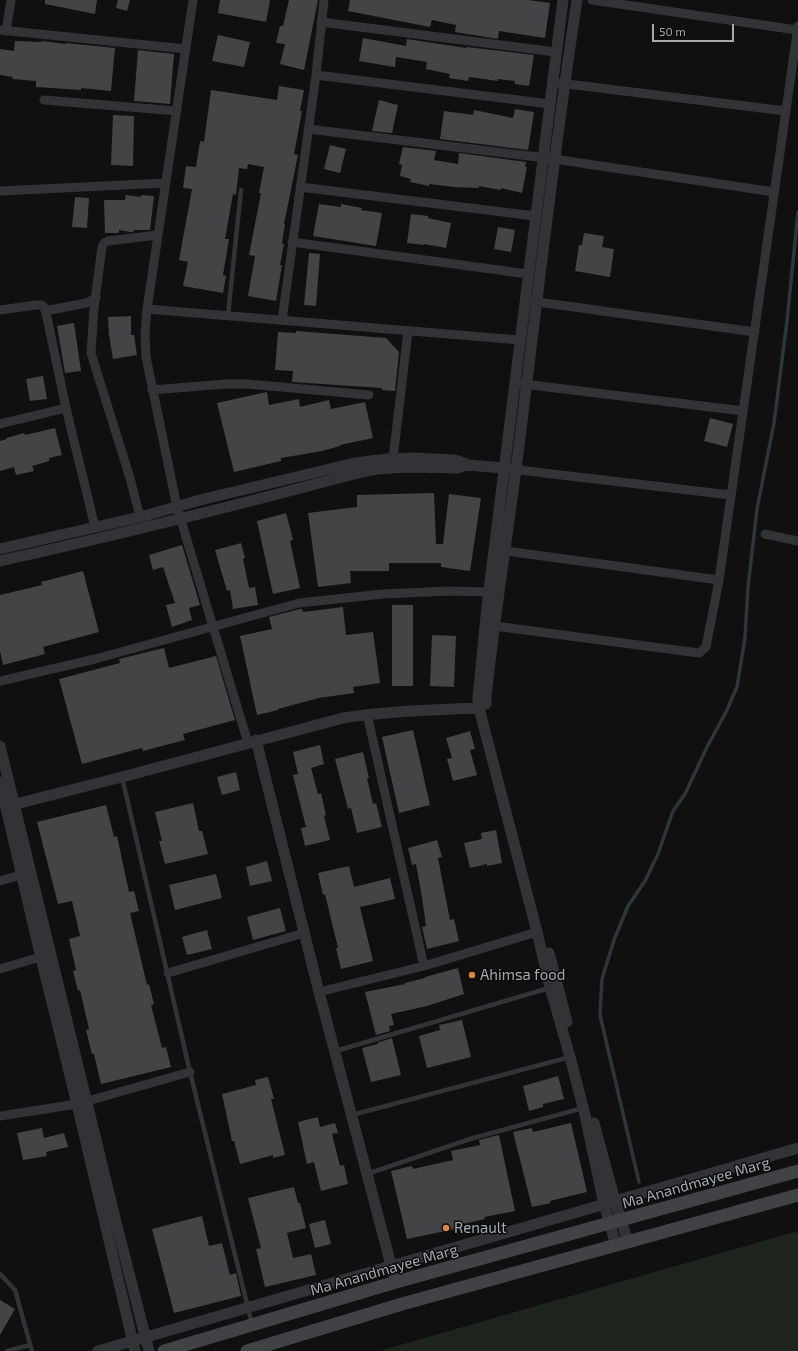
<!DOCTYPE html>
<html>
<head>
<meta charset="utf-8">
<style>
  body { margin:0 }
  #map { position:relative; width:798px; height:1351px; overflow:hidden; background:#101011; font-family:"Exo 2",sans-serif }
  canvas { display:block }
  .scale { position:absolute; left:652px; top:24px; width:82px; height:18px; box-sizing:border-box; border:2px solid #a3aab0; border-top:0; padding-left:5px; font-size:12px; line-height:14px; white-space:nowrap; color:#a3aab0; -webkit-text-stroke:3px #0b0b0c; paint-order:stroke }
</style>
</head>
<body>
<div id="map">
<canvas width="798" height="1351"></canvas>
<div class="scale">50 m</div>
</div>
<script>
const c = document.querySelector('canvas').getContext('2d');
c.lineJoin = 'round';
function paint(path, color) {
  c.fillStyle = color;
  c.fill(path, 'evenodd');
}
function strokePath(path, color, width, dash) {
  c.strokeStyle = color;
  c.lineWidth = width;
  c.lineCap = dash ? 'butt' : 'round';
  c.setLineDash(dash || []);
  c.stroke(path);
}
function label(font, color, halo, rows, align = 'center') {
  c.font = font + ' "Exo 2",sans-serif';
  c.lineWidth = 3;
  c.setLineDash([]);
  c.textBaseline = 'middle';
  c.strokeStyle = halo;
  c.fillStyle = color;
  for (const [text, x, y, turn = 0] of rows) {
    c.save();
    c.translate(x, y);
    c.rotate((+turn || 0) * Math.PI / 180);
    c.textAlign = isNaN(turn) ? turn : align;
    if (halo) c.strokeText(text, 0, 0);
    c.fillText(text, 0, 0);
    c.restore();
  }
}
paint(new Path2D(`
  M798,1231V1351H379Z`), '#1d231d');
strokePath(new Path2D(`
  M639,1182L600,1015L602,979L614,940L628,906L645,881L658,854L673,811L685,794L707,747L726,712L737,687L745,638L748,587L757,509L774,423L787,321L798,212`), '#2d363a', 3.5);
paint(new Path2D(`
  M45,0H97L95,14L45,4Z
  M118,0H130L127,11L116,8Z
  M220,0H270L266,22L218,13Z
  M289,0H318L304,70L280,64L285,44L276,43L280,26H283Z
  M350,0H528L550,3L545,38L499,31L498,39L455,32L456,25L432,20L430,27L348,11Z
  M218,35L250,42L244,67L212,61Z
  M363,38L406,46L407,39L466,48L467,47L534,55L529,86L515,84V81L498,79V81L469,77L468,81L449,78L450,74L426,69L427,62L396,57L395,67L359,61Z
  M15,41L41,42V41L66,44V43L115,48L111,91L81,88V90L36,87V81L12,79L13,77L0,75V49L14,51Z
  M138,50L174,54L170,104L134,101Z
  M279,86L304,90L300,111H302L294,154L298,155L284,224H285L282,243L284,244L280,265H282L276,301L248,296L255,256L249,255L261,193H259L264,167L248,164L247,169L239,168L236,195L233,194L225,239H229L223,275L226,276L223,293L183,286L188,262L179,260L192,189L183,188L186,166L196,167L200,141L204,142L211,90L277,100Z
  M379,100L398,105L392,133L372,131Z
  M515,109L534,112L528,150L440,139L444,111L473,115L474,110L513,118Z
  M113,115L134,116L133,166L111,165Z
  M330,145L346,149L340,173L324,169Z
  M403,147L436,151L434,160L458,164L459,153L526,162L525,167H527L522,193L501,188V190L479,186V188L454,187L429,184V186L410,182L411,179L400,176L402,165L399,164Z
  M126,195L141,197V195L154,196L150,230H134L133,232H130L119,230V233H105L104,200H125Z
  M75,197L89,198L87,228L72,227Z
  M319,204L341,207V204L362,208L361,210L382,213L376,246L313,236Z
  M411,214L428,216V218L451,223L446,248L424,244V245L407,243Z
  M498,227L515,230L511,252L494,249Z
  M584,233L604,236L602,247L614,249L610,277L575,271L579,245H582Z
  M309,253L320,254L316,306L304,305Z
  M131,316V335H134L137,355L113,359L109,335L108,317Z
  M74,323L81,371L65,373L57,326Z
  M296,331L386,338L399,352L395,391L382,390V388L292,382L293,371L275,370L278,332L296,333Z
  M43,376L47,399L30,401L26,379Z
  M267,392L269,405L299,399L300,407L329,400L331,409L365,402L373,438L340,445V446L322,451L281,458V461L234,472L217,403Z
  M710,418L733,424L727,447L704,441Z
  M55,428L62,455L49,458V461L32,466L34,471L16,475L14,467L0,471V441L7,439L6,438L24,433L25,435Z
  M434,493L436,544H443L449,494L481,498L470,571L441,567V563H389V571H350L351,583L318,587L308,513L357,507V495Z
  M286,513L293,540L290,541L300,588L273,594L257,521Z
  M241,543L245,558L243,559L249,588L255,587L258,605L233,609L230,590L227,591L215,550Z
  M182,545L200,605L189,608L192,620L172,627L166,605L175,603L163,567L153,570L149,555Z
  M83,571L99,632L43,647L45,654L3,665L0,651V595L42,585L41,582Z
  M392,605H413V686H392Z
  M343,607L346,635L373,632L380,683L353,687L354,693L319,698L278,709V710L257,715L240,636L272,629L269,617L300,609H302L303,612Z
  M432,635L456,636L454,687L430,686Z
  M164,648L169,668L216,656L235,720L183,734L185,740L143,751L142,748L82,764L59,679L120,663L119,659Z
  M413,730L430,805L399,813L382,737Z
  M470,731L475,749L470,750L477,775L453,781L447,759L452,758L446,738Z
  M320,745L324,764L311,768L318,794L321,793L326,815L324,816L330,840L305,846L301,828L306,827L293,775L298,774L293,752Z
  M363,752L369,778H367L373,804L376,803L382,827L357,833L351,808L348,809L335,759Z
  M236,772L240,790L222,795L217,777Z
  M193,803L199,831H202L208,854L165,864L159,841H162L155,812Z
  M106,805L114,837L117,836L129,892L134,891L139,911L130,913L147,985L149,984L154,1004L151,1005L162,1048L166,1047L171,1067L101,1084L94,1054H92L86,1030L89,1029L80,990L78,991L73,971L76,970L69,939L80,936L72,901L58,904L37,822Z
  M496,830L502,863L487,866V864L470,868L464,843L482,839L481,833Z
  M437,840L442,857L438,858L450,920L454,919L459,941L427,949L422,927L426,926L422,897L416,864L412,865L408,848Z
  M267,861L272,881L250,886L246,867Z
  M349,866L354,887L390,878L395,899L360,907L373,961L341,969L336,948H338L325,894L323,895L318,873Z
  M216,874L222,898L175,910L169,885Z
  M280,908L286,931L253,940L247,917Z
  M207,930L212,949L187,955L182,937Z
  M458,968L464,994L427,1006L391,1014L394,1025L389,1026L390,1031L376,1035L365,992L405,984V983L425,978V977Z
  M462,1020L471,1057L427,1068L419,1036L440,1030L439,1025Z
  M392,1038L401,1075L371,1082L362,1048L378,1044L377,1043Z
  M558,1076L564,1099L543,1104V1107L529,1111L523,1086Z
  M268,1077L274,1099H271L285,1155L273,1158V1155L240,1164L234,1141H232L222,1094L256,1085L255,1080Z
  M318,1117L320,1127L335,1123L338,1133L332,1134L340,1166L344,1165L348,1184L321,1191L314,1162L307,1164L298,1122Z
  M571,1123L587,1192L550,1201L551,1203L532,1207L513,1132L532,1128L533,1132Z
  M42,1128L44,1138L64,1133L68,1147L46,1152L47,1156L23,1160L17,1133Z
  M499,1135L515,1211L484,1217L485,1219L454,1226L455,1229L407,1239L391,1171L412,1166L413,1169L453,1160L451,1151L480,1145L479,1140Z
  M294,1187L298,1203H300L306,1228L287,1233L293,1258L311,1254L316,1275L265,1287L256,1249L261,1248L248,1198Z
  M202,1216L209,1246L222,1243L230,1275L236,1273L241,1296L174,1313L152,1229Z
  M325,1220L331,1244L315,1248L309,1224Z
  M0,1300L15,1309L0,1335Z`), '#424446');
strokePath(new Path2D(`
  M228,315L241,190
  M122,777L190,1072L252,1324
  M336,1051L549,988
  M352,1115L570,1057
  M367,1174L470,1139L583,1108
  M0,1274L15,1290L32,1351
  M7,1351L30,1345`), '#323336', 4.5);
strokePath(new Path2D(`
  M193,0L147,309L145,333L146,357L177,507L248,743
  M592,0L797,30
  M321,22L556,52
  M0,30L186,49
  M6,31L11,0
  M316,75L550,104
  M559,83L786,111
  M44,100L177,111
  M308,129L554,159L774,192
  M300,187L535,216
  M0,191L166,183
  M292,242L528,274
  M530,301L755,332
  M147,309L520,340
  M0,310L36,305H42L45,308L66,408L95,527
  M45,311L86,303L96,298
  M282,320L316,75L324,0
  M515,383L743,411
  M152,390L225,384H248L369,395
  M0,424L66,408
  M393,459L408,331
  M510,469L731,495
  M140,517L130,478L91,353L94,308L102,247L104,243L108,241L158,235
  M765,534L798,541
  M499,550L719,580
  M487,625L699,653L706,647L719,580L798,26
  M0,681L95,659L299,603L383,594L450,591L488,592
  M367,714L424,966
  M0,881L21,875
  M0,969L47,955
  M168,973L304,933
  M319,992L424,966L537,932
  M0,1116L77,1104L190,1072`), '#323336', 9);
strokePath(new Path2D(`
  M563,0L487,606L478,698L479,708L537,932L550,987L570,1057L585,1115L604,1204L616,1245
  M0,549L140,517L204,499L355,463L387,459L413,458L455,460L466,464
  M0,561C117,535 234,506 350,475L377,469L406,467L457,468L467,465L504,468
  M486,704V697C494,621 506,545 516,469C536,313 553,156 577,0
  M256,740L319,992L391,1265L396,1282
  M0,746L117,1226L149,1351
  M0,782L41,958L77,1104L135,1351
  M8,806L122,777L343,718C388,711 434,710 479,708
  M549,953L567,1022
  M594,1123L615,1201L628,1242
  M98,1351L798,1148`), '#323336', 11);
strokePath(new Path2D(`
  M164,1351L396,1282L798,1171
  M247,1351L402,1304L798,1195`), '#404246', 13);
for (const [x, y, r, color] of [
  [472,975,4,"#dc893d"],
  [446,1228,4,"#dc893d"]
]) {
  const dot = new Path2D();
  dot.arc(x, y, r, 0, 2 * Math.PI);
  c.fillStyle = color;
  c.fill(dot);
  strokePath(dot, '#0b0b0c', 1.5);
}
label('15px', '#a3aab0', '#0b0b0c', [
  ["Ahimsa food",480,975],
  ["Renault",454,1228]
], 'left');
label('15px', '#a3aab0', '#0b0b0c', [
  ["Ma Anandmayee Marg",696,1183,-16],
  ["Ma Anandmayee Marg",384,1270,-16]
]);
</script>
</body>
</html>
